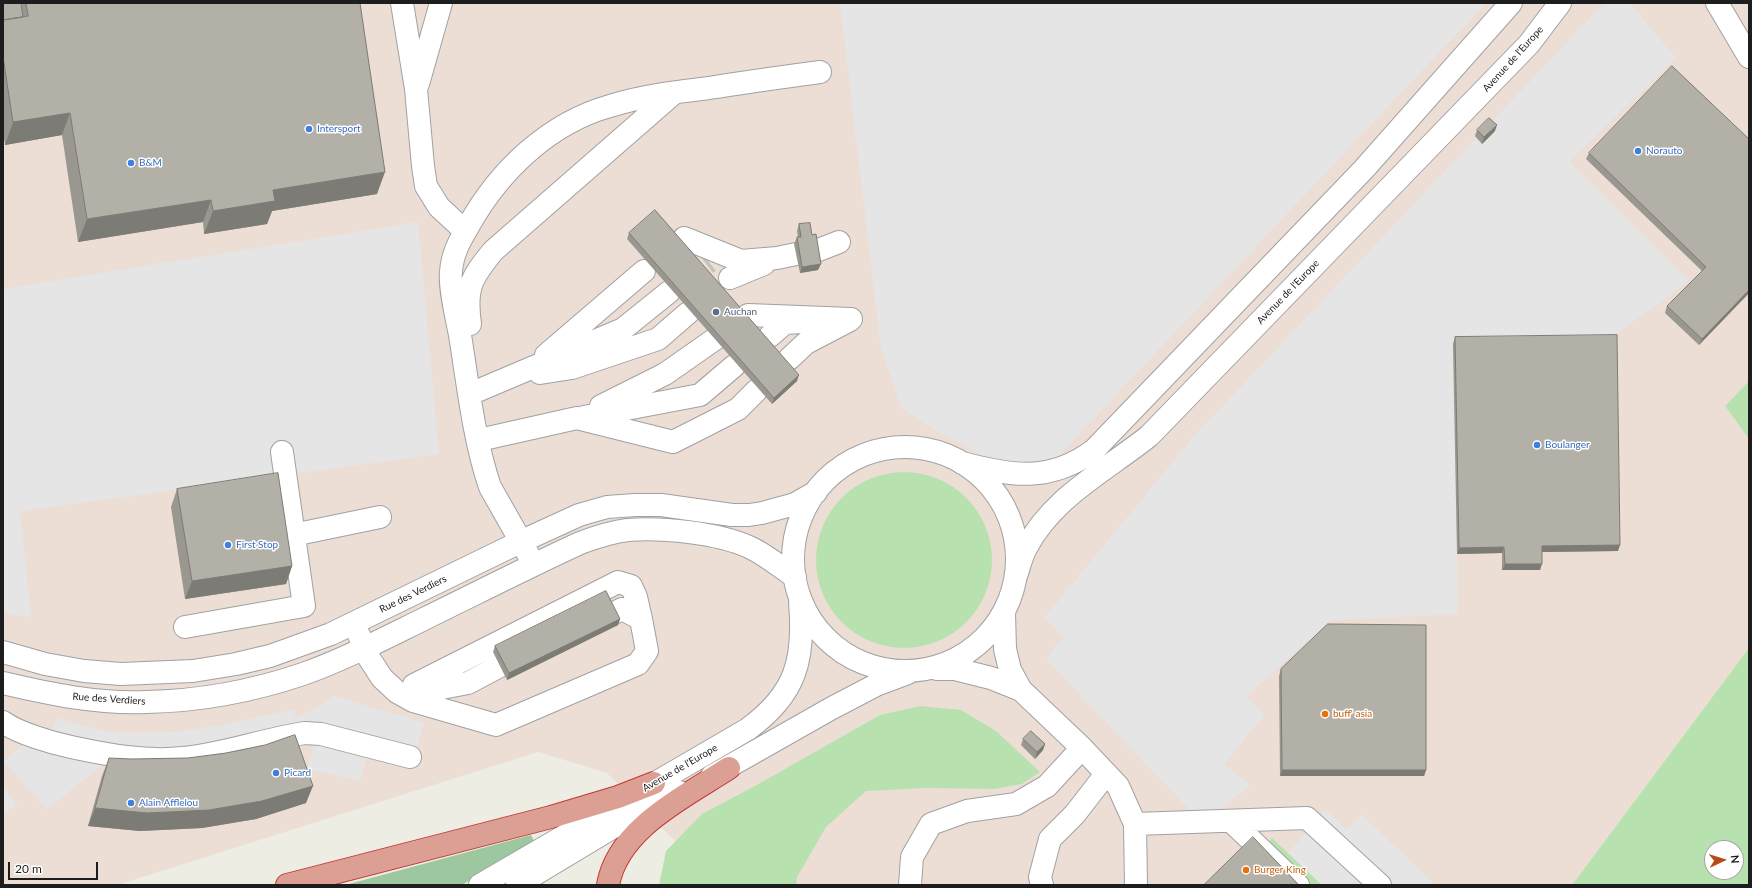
<!DOCTYPE html>
<html>
<head>
<meta charset="utf-8">
<style>
  body { margin:0 }
  #map { position:relative; width:1752px; height:888px; overflow:hidden; background:#edede4; font-family:Lato,sans-serif }
  canvas { display:block }
  .frame { position:absolute; inset:0; border:4px solid #1d1d1d; pointer-events:none }
  .north { position:absolute; left:1704px; top:840px; width:40px; height:40px; box-sizing:border-box; background:#fff; border:1px solid #a5a5a5; border-radius:50%; rotate:86deg; font-size:11px; font-weight:700; line-height:16px; text-align:center; color:#1d1d1d }
  .north::after { content:''; display:block; margin:auto; width:14px; height:18px; background:#b54c15; clip-path:polygon(50% 0,100% 100%,50% 72%,0 100%) }
  .scale { position:absolute; left:8px; top:862px; width:90px; height:18px; box-sizing:border-box; border:2px solid #1d1d1d; border-top:0; padding-left:5px; font-size:12px; line-height:14px; white-space:nowrap; color:#1d1d1d; -webkit-text-stroke:3px #fff; paint-order:stroke }
</style>
</head>
<body>
<div id="map">
<canvas width="1752" height="888"></canvas>
<div class="frame"></div>
<div class="north">N</div>
<div class="scale">20 m</div>
</div>
<script>
const c = document.querySelector('canvas').getContext('2d');
c.lineJoin = 'round';
function paint(path, color) {
  c.fillStyle = color;
  c.fill(path, 'evenodd');
}
function strokePath(path, color, width, dash) {
  c.strokeStyle = color;
  c.lineWidth = width;
  c.lineCap = dash ? 'butt' : 'round';
  c.setLineDash(dash || []);
  c.stroke(path);
}
function label(font, color, halo, rows, align = 'center') {
  c.font = font + ' Lato,sans-serif';
  c.lineWidth = 3;
  c.setLineDash([]);
  c.textBaseline = 'middle';
  c.strokeStyle = halo;
  c.fillStyle = color;
  for (const [text, x, y, turn = 0] of rows) {
    c.save();
    c.translate(x, y);
    c.rotate((+turn || 0) * Math.PI / 180);
    c.textAlign = isNaN(turn) ? turn : align;
    if (halo) c.strokeText(text, 0, 0);
    c.fillText(text, 0, 0);
    c.restore();
  }
}
paint(new Path2D(`
  M3,3H1749V381L1725,406L1749,439V648L1572,885H678L676,842L607,773L538,752L117,885H3Z`), '#ecded5');
paint(new Path2D(`
  M1749,381V439L1725,406Z
  M816 560a88 88 0 1 1 176 0a88 88 0 1 1-176 0Z
  M1749,648V885H1572ZM1712,848H1736V872H1712Z
  M920,706L961,710L996,731L1040,772L1022,784L994,789L927,788L866,791L826,827L797,877L796,885H659L666,851L702,814L755,786L880,715Z
  M1272,838L1322,885H1308L1266,845Z`), '#b7e2af');
paint(new Path2D(`
  M531,835L534,841L462,885H345Z`), '#9dc89f');
paint(new Path2D(`
  M840,3H1486L1051,464L1012,470L938,432L902,409L881,349Z
  M1604,3H1630L1676,58L1569,162L1689,281L1607,341L1453,344L1458,614L1331,620L1247,696L1264,715L1224,764L1250,785L1203,824L1046,659L1064,637L1044,618L1195,435Z
  M418,222L439,454L20,511L31,617L3,613V289Z
  M335,696L424,723L418,744L366,760L360,781L307,769L314,747L305,733L114,756L47,809L3,761L45,728H53L58,718L103,731L127,733L175,732L224,725L294,709L296,719Z
  M3,786L17,804L3,815Z
  M1326,810L1347,830L1362,815L1436,885H1322L1288,853Z`), '#e5e5e5');
strokePath(new Path2D(`
  M680,284L709,262`), '#c3c3bc', 22, [22, 11]);
const minor = new Path2D(`
  M402,3L416,89L423,166L426,186L439,207L465,231
  M1717,3L1749,57
  M418,84L441,3
  M684,238L741,261L777,258L796,254
  M816,251L839,242
  M730,278L764,264
  M748,315L851,319
  M470,324C465,288 471,278 493,251L674,93
  M770,336L785,323L802,322
  M546,355L644,271
  M789,359L806,343L850,320
  M540,373L572,368L658,339L688,313
  M470,394L623,329L669,292
  M601,406L665,374L715,339
  M584,417L700,395L734,366
  M479,440L577,418L673,442L738,409L756,391
  M793 559a112 112 0 1 1 224 0a112 112 0 1 1-224 0Z
  M962,463C1011,476 1050,483 1094,450L1364,169L1511,3
  M293,535L380,517
  M528,554L490,487C474,440 468,385 460,335C457,319 449,287 451,272C452,254 460,240 469,225C499,171 549,123 610,106C642,96 676,92 709,88C746,82 783,77 820,72
  M1016,576C1019,568 1021,558 1025,550C1051,498 1105,471 1149,436L1529,44L1560,3
  M1004,612L1005,649L1010,670L1021,690
  M185,627L304,606L282,452
  M359,635L369,658L382,678L397,692L413,701L496,725L638,664L647,651L641,619L622,609L612,614
  M3,652L45,664L84,671L121,674L193,671L236,664L270,656L331,634L520,542L579,515L607,507L635,505H661L732,515H749L762,513L795,504L816,492
  M937,669H955L991,678L1021,690L1082,748L1118,786L1135,824L1136,885
  M3,683C50,694 97,704 146,702C198,701 253,691 303,674C345,659 385,638 426,618C477,593 528,567 580,543C596,537 611,532 628,530C661,527 718,533 749,547C765,554 780,567 795,577
  M414,685L618,582L631,586L636,597L641,619
  M415,686L426,691L468,683L500,666
  M3,722C18,733 52,743 71,747C108,755 145,762 183,758C225,754 264,739 305,733L321,734L410,757
  M712,776L832,708L876,685L908,673
  M1231,821L1298,885
  M1135,824L1307,818L1380,885
  M480,885L748,729C796,694 805,660 800,602
  M517,885L635,814L679,792
  M910,885L912,857L931,824L967,811L1016,804L1047,786L1082,748
  M1042,885L1040,877L1050,839L1075,814L1106,774`);
const highway = new Path2D(`
  M287,885L551,817L618,797L654,783
  M608,885C618,828 685,797 729,768`);
strokePath(minor, '#a1a1a1', 24);
strokePath(highway, '#c53737', 24);
strokePath(minor, '#fff', 22);
strokePath(highway, '#dc9f94', 22);
paint(new Path2D(`
  M3,3H360L377,194L272,211L267,224L204,234L203,222L78,242L62,135L5,145L3,132Z
  M1477,130L1495,131L1482,144L1475,136Z
  M1589,153L1749,293L1699,345L1665,313L1667,306L1702,271L1586,159Z
  M799,224L812,235L818,270L800,273L794,244L797,237H798L797,231Z
  M629,233L797,381L772,404L627,239Z
  M1455,337L1618,551L1542,552L1540,570H1502V553L1457,554L1453,344Z
  M177,489L292,566L286,584L185,599L171,507Z
  M620,619L618,625L507,680L493,652L495,646Z
  M1281,669L1426,770L1424,776H1280L1279,676Z
  M1023,739L1045,744L1043,750L1035,759L1021,745Z
  M109,758L306,803L256,819L202,828L140,831L88,826L102,776Z`), '#999790');
paint(new Path2D(`
  M70,113L62,135L5,145L13,122Z
  M1497,125L1495,131L1482,144L1484,137Z
  M385,172L377,194L272,211L267,224L204,234L213,211L273,190Z
  M211,200L203,222L78,242L87,219Z
  M821,264L818,270L800,273L802,267Z
  M1749,290V293L1699,345L1702,339Z
  M799,375L797,381L772,404L774,398Z
  M1620,545L1618,551L1540,552L1542,546Z
  M1504,547L1502,553L1457,554L1459,548Z
  M1505,564H1542L1540,570H1502Z
  M292,566L286,584L185,599L192,581Z
  M620,619L618,625L507,680L509,673Z
  M1045,744L1043,750L1035,759L1037,752Z
  M1282,770H1426L1424,776H1280Z
  M313,786L306,803L256,819L202,828L140,831L88,826L95,808Z`), '#7d7b75');
const building = new Path2D(`
  M3,3H21L23,17L3,20Z
  M26,3H360L385,172L273,190L275,201L213,211L211,200L87,219L70,113L13,122L3,57V20L28,16Z
  M1672,66L1749,139V290L1702,339L1667,306L1706,267L1589,153Z
  M1489,118L1497,125L1484,137L1477,130Z
  M655,210L799,375L774,398L629,233Z
  M810,223L812,235L816,234L821,264L802,267L797,237H801L799,224Z
  M1617,335L1620,545L1542,546V564H1505L1504,547L1459,548L1455,337Z
  M278,473L292,566L192,581L177,489Z
  M606,591L620,619L509,673L495,646Z
  M1328,624L1426,625V770H1282L1281,669Z
  M1031,731L1045,744L1037,752L1023,739Z
  M295,735L313,786L262,801L209,810L147,813L95,808L109,758L132,759L188,758L226,753L265,745Z
  M1253,837L1299,885H1204Z`);
paint(building, '#b2b0a7');
strokePath(building, '#7d7b75', 1);
for (const [x, y, r, color] of [
  [309,129,4,"#3f7fe0"],
  [1638,151,4,"#3f7fe0"],
  [131,163,4,"#3f7fe0"],
  [716,312,4,"#5c6f8a"],
  [1537,445,4,"#3f7fe0"],
  [228,545,4,"#3f7fe0"],
  [1325,714,4,"#e8710a"],
  [276,773,4,"#3f7fe0"],
  [131,803,4,"#3f7fe0"],
  [1246,870,4,"#e8710a"]
]) {
  const dot = new Path2D();
  dot.arc(x, y, r, 0, 2 * Math.PI);
  c.fillStyle = color;
  c.fill(dot);
  strokePath(dot, '#fff', 1.5);
}
label('10px', '#1d1d1d', '#fff', [
  ["Avenue de l'Europe",1513,59,-48],
  ["Avenue de l'Europe",1288,292,-46],
  ["Rue des Verdiers",413,594,-26],
  ["Rue des Verdiers",109,699,4],
  ["Avenue de l'Europe",680,768,-30]
]);
label('10px', '#366cbe', '#fff', [
  ["Intersport",317,129],
  ["Norauto",1646,151],
  ["B&M",139,163],
  ["Boulanger",1545,445],
  ["First Stop",236,545],
  ["Picard",284,773],
  ["Alain Afflelou",139,803]
], 'left');
label('10px', '#4e5e75', '#fff', [
  ["Auchan",724,312]
], 'left');
label('10px', '#c56008', '#fff', [
  ["buff' asia",1333,714],
  ["Burger King",1254,870]
], 'left');
</script>
</body>
</html>
